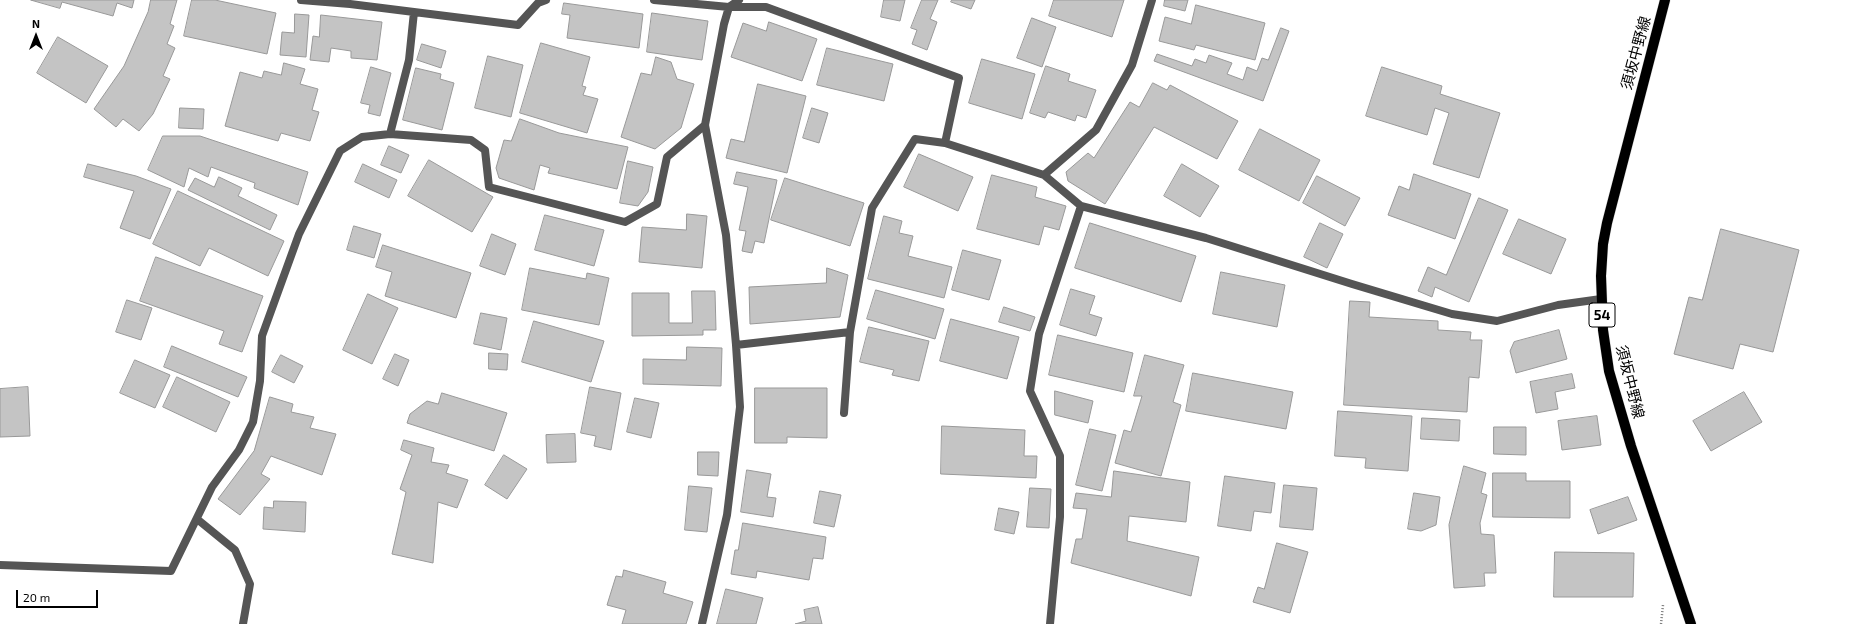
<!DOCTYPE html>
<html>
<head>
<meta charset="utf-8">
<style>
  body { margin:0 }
  #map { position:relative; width:1858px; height:624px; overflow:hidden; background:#fff; font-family:"Exo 2",sans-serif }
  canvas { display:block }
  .north { position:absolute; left:16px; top:16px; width:40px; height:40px; -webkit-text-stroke:3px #fff; paint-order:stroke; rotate:0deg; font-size:11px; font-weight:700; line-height:16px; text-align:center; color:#000 }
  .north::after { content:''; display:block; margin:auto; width:14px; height:18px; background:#000; clip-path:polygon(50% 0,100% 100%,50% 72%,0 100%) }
  .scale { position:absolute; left:16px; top:590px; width:82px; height:18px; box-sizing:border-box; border:2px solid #000; border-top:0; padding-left:5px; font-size:12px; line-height:14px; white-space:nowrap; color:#000; -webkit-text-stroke:3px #fff; paint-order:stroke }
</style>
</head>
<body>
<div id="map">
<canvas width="1858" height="624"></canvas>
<div class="north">N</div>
<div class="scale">20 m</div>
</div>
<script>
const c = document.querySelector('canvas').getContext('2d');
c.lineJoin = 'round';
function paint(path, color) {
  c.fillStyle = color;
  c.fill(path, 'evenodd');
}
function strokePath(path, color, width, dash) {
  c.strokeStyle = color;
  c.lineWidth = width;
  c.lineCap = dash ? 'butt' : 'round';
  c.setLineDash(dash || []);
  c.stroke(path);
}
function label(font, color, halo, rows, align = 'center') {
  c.font = font + ' "Exo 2","Noto Sans JP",sans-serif';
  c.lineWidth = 3.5;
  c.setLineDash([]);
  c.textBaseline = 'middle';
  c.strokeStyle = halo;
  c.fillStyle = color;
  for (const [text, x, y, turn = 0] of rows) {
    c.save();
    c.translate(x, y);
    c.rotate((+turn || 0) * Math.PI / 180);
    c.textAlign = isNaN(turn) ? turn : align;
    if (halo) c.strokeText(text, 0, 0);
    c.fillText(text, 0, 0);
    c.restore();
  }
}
const building = new Path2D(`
  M31,0H134L132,8L117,3L113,16L62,2L60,8Z
  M151,0H177L170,24L174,26L167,44L175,48L163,76L170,79L153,114L139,131L123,119L116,127L94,109L124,66L148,12Z
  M192,0H215L276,13L267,54L184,36Z
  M884,0H905L900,21L881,17Z
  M922,0H938L930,19L937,22L927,50L912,44L917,30L911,28Z
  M952,0H975L971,9L951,2Z
  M1054,0H1124L1112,37L1049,16Z
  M1165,0H1188L1185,11L1164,6Z
  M564,3L643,14L639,48L567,38L570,15L562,14Z
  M1196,5L1265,23L1255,60L1196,45L1194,50L1159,41L1165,17L1191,24Z
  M652,13L708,21L702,60L647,52Z
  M295,14L309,15L306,57L280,55L282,32L294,33Z
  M321,15L382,22L377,60L351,58V51L331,48L329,62L310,60L313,36L319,37Z
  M1032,18L1056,27L1042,67L1017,58Z
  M769,22L817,39L802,81L731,57L743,23L766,31Z
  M1281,28L1289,31L1263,101L1154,61L1157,54L1192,66L1195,59L1206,63L1209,55L1232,63L1227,74L1243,80L1247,67L1257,71L1262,58L1268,60Z
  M58,37L108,66L86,103L37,73Z
  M541,43L590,57L582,86L586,87L583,95L598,99L587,133L520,113Z
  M422,44L446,51L441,68L417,60Z
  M827,48L893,64L884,101L817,85Z
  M488,56L523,65L511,117L475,108Z
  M656,57L671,62L677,79L694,84L681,128L655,149L621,137L641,73L651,75Z
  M982,59L1035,74L1022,119L969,103Z
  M284,63L305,69L300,84L318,89L312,110L319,112L310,141L281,133L278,141L225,126L240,72L262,78L264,71L281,75Z
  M1046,66L1070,74L1068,81L1096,90L1086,118L1077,115L1075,121L1048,112L1045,118L1030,113Z
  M371,67L391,73L380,116L368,113L370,105L361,103Z
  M1382,67L1442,86L1440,94L1500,113L1479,178L1433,164L1449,113L1435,108L1427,135L1366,116Z
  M416,68L441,74L440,79L454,83L442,130L403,120Z
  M1153,83L1167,90L1170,85L1238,121L1217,159L1154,127L1105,204L1068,181L1066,172L1088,153L1094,158L1130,102L1139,107Z
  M758,84L806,96L787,173L726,158L731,139L744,142Z
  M180,108L204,109L203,129L179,128Z
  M812,108L828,113L819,143L803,138Z
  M520,119L559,133L628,147L617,189L548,173L550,168L540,165L534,190L499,178L496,168L504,140L511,141Z
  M1260,129L1320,160L1299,201L1239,170Z
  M163,136H200L308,172L298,205L254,188L255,183L211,167L208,177L189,168L184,187L148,170Z
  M389,146L409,155L401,173L381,165Z
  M919,154L973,177L958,211L904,187Z
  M429,160L493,197L472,232L408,196Z
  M628,161L653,167L648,192L638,206L620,203Z
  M88,164L136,176L171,189L150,239L120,228L134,191L84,177Z
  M363,164L397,180L389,198L355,182Z
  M1182,164L1219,186L1200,217L1164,196Z
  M737,172L777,180L764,243L755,241L752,253L742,251L746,231L739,230L748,187L734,184Z
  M1414,174L1471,194L1455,239L1388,215L1399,186L1409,190Z
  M992,175L1037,187L1035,197L1066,206L1059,230L1044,226L1039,245L977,229Z
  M1317,176L1360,198L1345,226L1303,203Z
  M219,177L242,188L238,196L277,215L270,230L188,190L195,178L214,187Z
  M785,178L864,203L850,246L771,220Z
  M178,191L284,241L268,276L209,248L200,266L153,244Z
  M1479,198L1508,210L1469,302L1435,287L1432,297L1418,291L1428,267L1446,275Z
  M687,214L707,216L702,268L639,262L642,227L686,230Z
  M545,215L604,230L594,266L535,250Z
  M884,216L902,221L899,233L913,236L908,256L952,267L944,298L868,279Z
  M1519,219L1566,239L1551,274L1503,254Z
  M1090,223L1196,256L1181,302L1075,268Z
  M1320,223L1343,234L1327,268L1304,257Z
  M354,226L381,234L374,258L347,250Z
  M1721,229L1799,250L1773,352L1740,344L1733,369L1674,354L1689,297L1702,300Z
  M492,234L516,244L505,275L480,266Z
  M383,245L471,273L456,318L385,296L392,272L376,267Z
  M963,250L1001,260L989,300L952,290Z
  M156,257L263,296L242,352L219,344L224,331L140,301Z
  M530,268L586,279L587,273L609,278L599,325L522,310Z
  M827,268L848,275L840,317L750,324L749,287L826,283Z
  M1221,272L1285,285L1277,327L1213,314Z
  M1071,289L1095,296L1089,314L1102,318L1096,336L1060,325Z
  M876,290L944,309L935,339L867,319Z
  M692,291H715L716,330H703V335L632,336V293H669V323H692Z
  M368,294L398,308L372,364L343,350Z
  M127,300L152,308L141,340L116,332Z
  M1350,301L1370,302L1369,317L1438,321V330L1471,332L1470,340H1482L1479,378L1469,377L1467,412L1344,405Z
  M1004,307L1035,317L1030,331L999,322Z
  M481,313L507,318L501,350L474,344Z
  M951,319L1019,337L1007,379L940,361Z
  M534,321L604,341L591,382L522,362Z
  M869,327L929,341L919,381L892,375L894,370L860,362Z
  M1559,330L1567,359L1516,373L1510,351L1514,342Z
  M1058,335L1133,353L1124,392L1049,375Z
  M172,346L247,377L238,397L164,367Z
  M687,347L722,348L721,386L643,384V359L686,360Z
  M489,353L508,354L507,370L489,369Z
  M395,354L409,360L398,386L383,379Z
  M281,355L303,366L294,383L272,372Z
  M1145,355L1184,365L1173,402L1181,405L1161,476L1115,463L1124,430L1131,432L1142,396H1134Z
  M135,360L170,375L155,408L120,393Z
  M1193,373L1293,392L1286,429L1186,411Z
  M1572,374L1575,388L1555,392L1558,409L1536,413L1530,382Z
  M177,377L230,402L216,432L163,407Z
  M28,387L30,436L0,437V389Z
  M590,387L621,393L611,450L594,446L596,436L581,433Z
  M755,388H827V438L787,437V443H755Z
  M1055,391L1093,401L1088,423L1055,415Z
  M1744,392L1762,422L1711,451L1693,421Z
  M442,393L507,413L494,451L407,423L410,414L427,401L438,404Z
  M270,397L293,404L291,412L314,417L310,428L336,434L322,475L271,456L261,474L270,479L240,515L218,499L254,451Z
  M635,398L659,403L651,438L627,432Z
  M1338,411L1412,416L1408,471L1365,468L1366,458L1335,456Z
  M1597,416L1601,445L1562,450L1558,421Z
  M1422,418L1460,420L1459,441L1421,439Z
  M942,426L1025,430L1024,456H1037L1036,478L941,474Z
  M1494,427H1526V455L1494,454Z
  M1090,429L1116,435L1102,491L1076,485Z
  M575,434L576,462L547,463L546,435Z
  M404,440L434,448L431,462L449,465L446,473L468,480L457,508L438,502L433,563L392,554L406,492L400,489L412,455L401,450Z
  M698,452H719L718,476L698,475Z
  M504,455L527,469L507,499L485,485Z
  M1464,466L1486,473L1481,493L1487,495L1480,523L1481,534L1494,535L1496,573H1484L1485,586L1454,588L1449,525Z
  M747,470L771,474L767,497L776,498L773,517L741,512Z
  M1114,471L1190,482L1186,522L1129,516L1127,541L1199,557L1191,596L1071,563L1076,539H1082L1087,509L1073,508L1076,493L1111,497Z
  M1493,473H1526V481H1570V518L1493,517Z
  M1225,476L1275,483L1271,513L1254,511L1251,531L1218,526Z
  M1284,485L1317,488L1313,530L1280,527Z
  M689,486L712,488L707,532L685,530Z
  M1030,488L1051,489L1049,528L1027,527Z
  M820,491L841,495L834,527L814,523Z
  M1414,493L1440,497L1436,525L1421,531L1408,529Z
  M1628,497L1637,520L1598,534L1590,510Z
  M274,501L306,502L305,532L263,529L264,507L273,508Z
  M999,508L1019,512L1014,534L995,530Z
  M743,523L826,537L823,559L813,558L809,580L757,571L756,578L731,574L735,550H738Z
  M1277,543L1308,552L1290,613L1253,602L1258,587L1264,589Z
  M1555,552L1634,553L1633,597H1554Z
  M624,570L666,582L663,593L693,602L686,624H622L626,610L607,605L616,576L622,577Z
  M726,589L763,598L756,624H717Z
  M818,607L822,624H795L806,621L804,610Z`);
paint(building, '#c4c4c4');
strokePath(building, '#999', 1);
const primary = new Path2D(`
  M1665,0L1607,223L1603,244L1601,276L1603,330L1609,371L1631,446L1691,624`);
strokePath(primary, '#dbdbdb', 11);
strokePath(new Path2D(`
  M1661,624L1663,605`), '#777', 2.5, [1, 2]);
strokePath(new Path2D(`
  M301,0L350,4L518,25L538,3L546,0
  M654,0L729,7H766L959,78L945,143
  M390,134L409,60L414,12
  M1044,175L1096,130L1132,65L1152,0
  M736,345L850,332
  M844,413L850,332L872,208L915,139L945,143L1044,175L1081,206
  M197,519L235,550L250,584L243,624
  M0,565L171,571L212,487L239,450L253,422L260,381L262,336L299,234L340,151L362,137L390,134L471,140L485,150L489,187L625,222L657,204L667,157L705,125
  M702,624L727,515L740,407L736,345L726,235L705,125L724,24L729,7L739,0
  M1050,624L1060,517V456L1030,391L1039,334L1081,206L1206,238L1352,284L1452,314L1497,321L1558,305L1601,299`), '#555', 8);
strokePath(primary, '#000', 10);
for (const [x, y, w] of [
  [1602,315,26]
]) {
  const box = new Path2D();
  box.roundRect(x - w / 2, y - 12, w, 24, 3);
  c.fillStyle = '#fff';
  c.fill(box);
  strokePath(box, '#000', 1);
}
label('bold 14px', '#000', null, [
  ["54",1602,315]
]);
label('15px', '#000', '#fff', [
  ["須坂中野線",1636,53,-75],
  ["須坂中野線",1630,382,76]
]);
</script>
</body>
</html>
